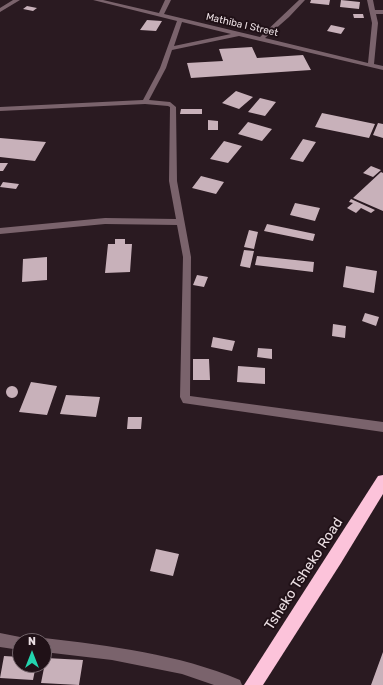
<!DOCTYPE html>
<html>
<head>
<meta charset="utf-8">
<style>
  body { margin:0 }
  #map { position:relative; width:383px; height:685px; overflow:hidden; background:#2a1a21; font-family:Rubik,sans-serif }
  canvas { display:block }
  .north { position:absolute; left:12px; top:633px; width:40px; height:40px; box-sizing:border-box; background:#201117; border:1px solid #716369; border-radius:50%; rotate:0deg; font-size:11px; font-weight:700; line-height:16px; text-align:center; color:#ebdfe3 }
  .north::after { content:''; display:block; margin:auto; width:14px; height:18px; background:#23d5af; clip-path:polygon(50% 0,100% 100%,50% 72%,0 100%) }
</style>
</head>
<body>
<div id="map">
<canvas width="383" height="685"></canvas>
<div class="north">N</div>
</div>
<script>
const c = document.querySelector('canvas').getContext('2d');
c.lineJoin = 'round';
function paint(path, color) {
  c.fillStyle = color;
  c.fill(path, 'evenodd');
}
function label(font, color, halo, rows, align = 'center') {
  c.font = font + ' Rubik,sans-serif';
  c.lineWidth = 4;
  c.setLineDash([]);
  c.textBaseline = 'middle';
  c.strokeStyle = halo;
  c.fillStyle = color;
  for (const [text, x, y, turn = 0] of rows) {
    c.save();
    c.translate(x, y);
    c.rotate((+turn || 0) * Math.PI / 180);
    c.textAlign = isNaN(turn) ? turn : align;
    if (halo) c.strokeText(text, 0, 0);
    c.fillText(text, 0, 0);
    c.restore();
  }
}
paint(new Path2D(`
  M311,0H330L329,5L310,3Z
  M341,0L360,2L359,9L340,7Z
  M27,6L37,8L33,11L23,9Z
  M353,14H363L364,18H354Z
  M147,20L162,21L156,31L140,30Z
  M331,25L345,28L341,34L327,31Z
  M252,47L257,58L303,55L311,70L191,78L187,63L223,61L219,49Z
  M236,91L253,97L239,109L222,103Z
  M260,98L276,102L265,116L248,112Z
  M181,109H202V114H180Z
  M322,113L375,124L369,138L315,127Z
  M208,120L218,121V130H208Z
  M248,122L272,129L262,141L238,134Z
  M378,123L383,124V138L373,135Z
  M0,138L46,142L35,161L0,157Z
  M303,139L316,142L303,162L290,159Z
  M224,141L242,146L228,163L210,159Z
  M0,163H8L3,171H0Z
  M371,166L381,170L373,177L363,173Z
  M381,172L383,173V211L353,198Z
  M201,176L224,182L216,194L192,188Z
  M3,182L19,184L16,189L0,187Z
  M351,199L375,210L371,213L361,208L356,213L347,208L353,203L349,202Z
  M295,203L320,208L315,221L290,215Z
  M267,224L315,234L313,241L264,231Z
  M249,230L258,232L254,249L244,247Z
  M115,239H125V244H132L130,272L105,273L108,244H115Z
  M244,250L254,251L250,268L240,266Z
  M257,256L314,262L313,272L255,265Z
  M47,257V280L22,282L23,259Z
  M346,266L377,271L374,293L343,287Z
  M197,275L208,277L204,287L193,285Z
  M365,313L379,317L376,326L362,321Z
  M333,324L346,326L345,338L332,336Z
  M213,337L235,341L232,351L211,347Z
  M258,348L272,349V359L257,357Z
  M193,359H209L210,380H193Z
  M238,366L265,368V384L237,382Z
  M31,382L57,386L47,415L19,412Z
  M6 392a6 6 0 1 1 12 0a6 6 0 1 1-12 0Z
  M66,395L100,397L96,417L60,414Z
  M128,417H142L141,429H127Z
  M156,549L179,554L173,576L150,571Z
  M383,652V685H371Z
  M4,656L20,657V665H36L33,680L0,678Z
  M46,658L83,660L79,685L41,683Z`), '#c8b1ba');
paint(new Path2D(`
  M13,0H20L0,12V8Z
  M93,0H103L159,13L165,0H171L164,14L260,37L299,0H305L289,17L265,38L368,63L372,23L367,0H373L375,10H383V14H376L378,23L374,64L383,66V70L239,36L172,50L166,68L149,100L170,102L176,107L177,181L191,257L190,396L383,422V432L183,403L180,397L183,257L177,225L105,224L0,234V228L105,218L176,219L169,181L170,107L168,106L145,104L0,111V107L143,100L160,68L177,21ZM182,22L231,34L174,46Z
  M0,633L25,638L26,641H20V650L0,647Z
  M44,638C111,646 178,654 240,680L242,685H214L182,674L112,660L44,652V641H39Z`), '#7a636c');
paint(new Path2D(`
  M383,475V494L341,563L263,685H244L378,476Z`), '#fcc3da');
label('10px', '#ebdfe3', '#201117', [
  ["Mathiba I Street",242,25,13]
]);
label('14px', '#ebdfe3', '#201117', [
  ["Tsheko Tsheko Road",304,574,-57]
]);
</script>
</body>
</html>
